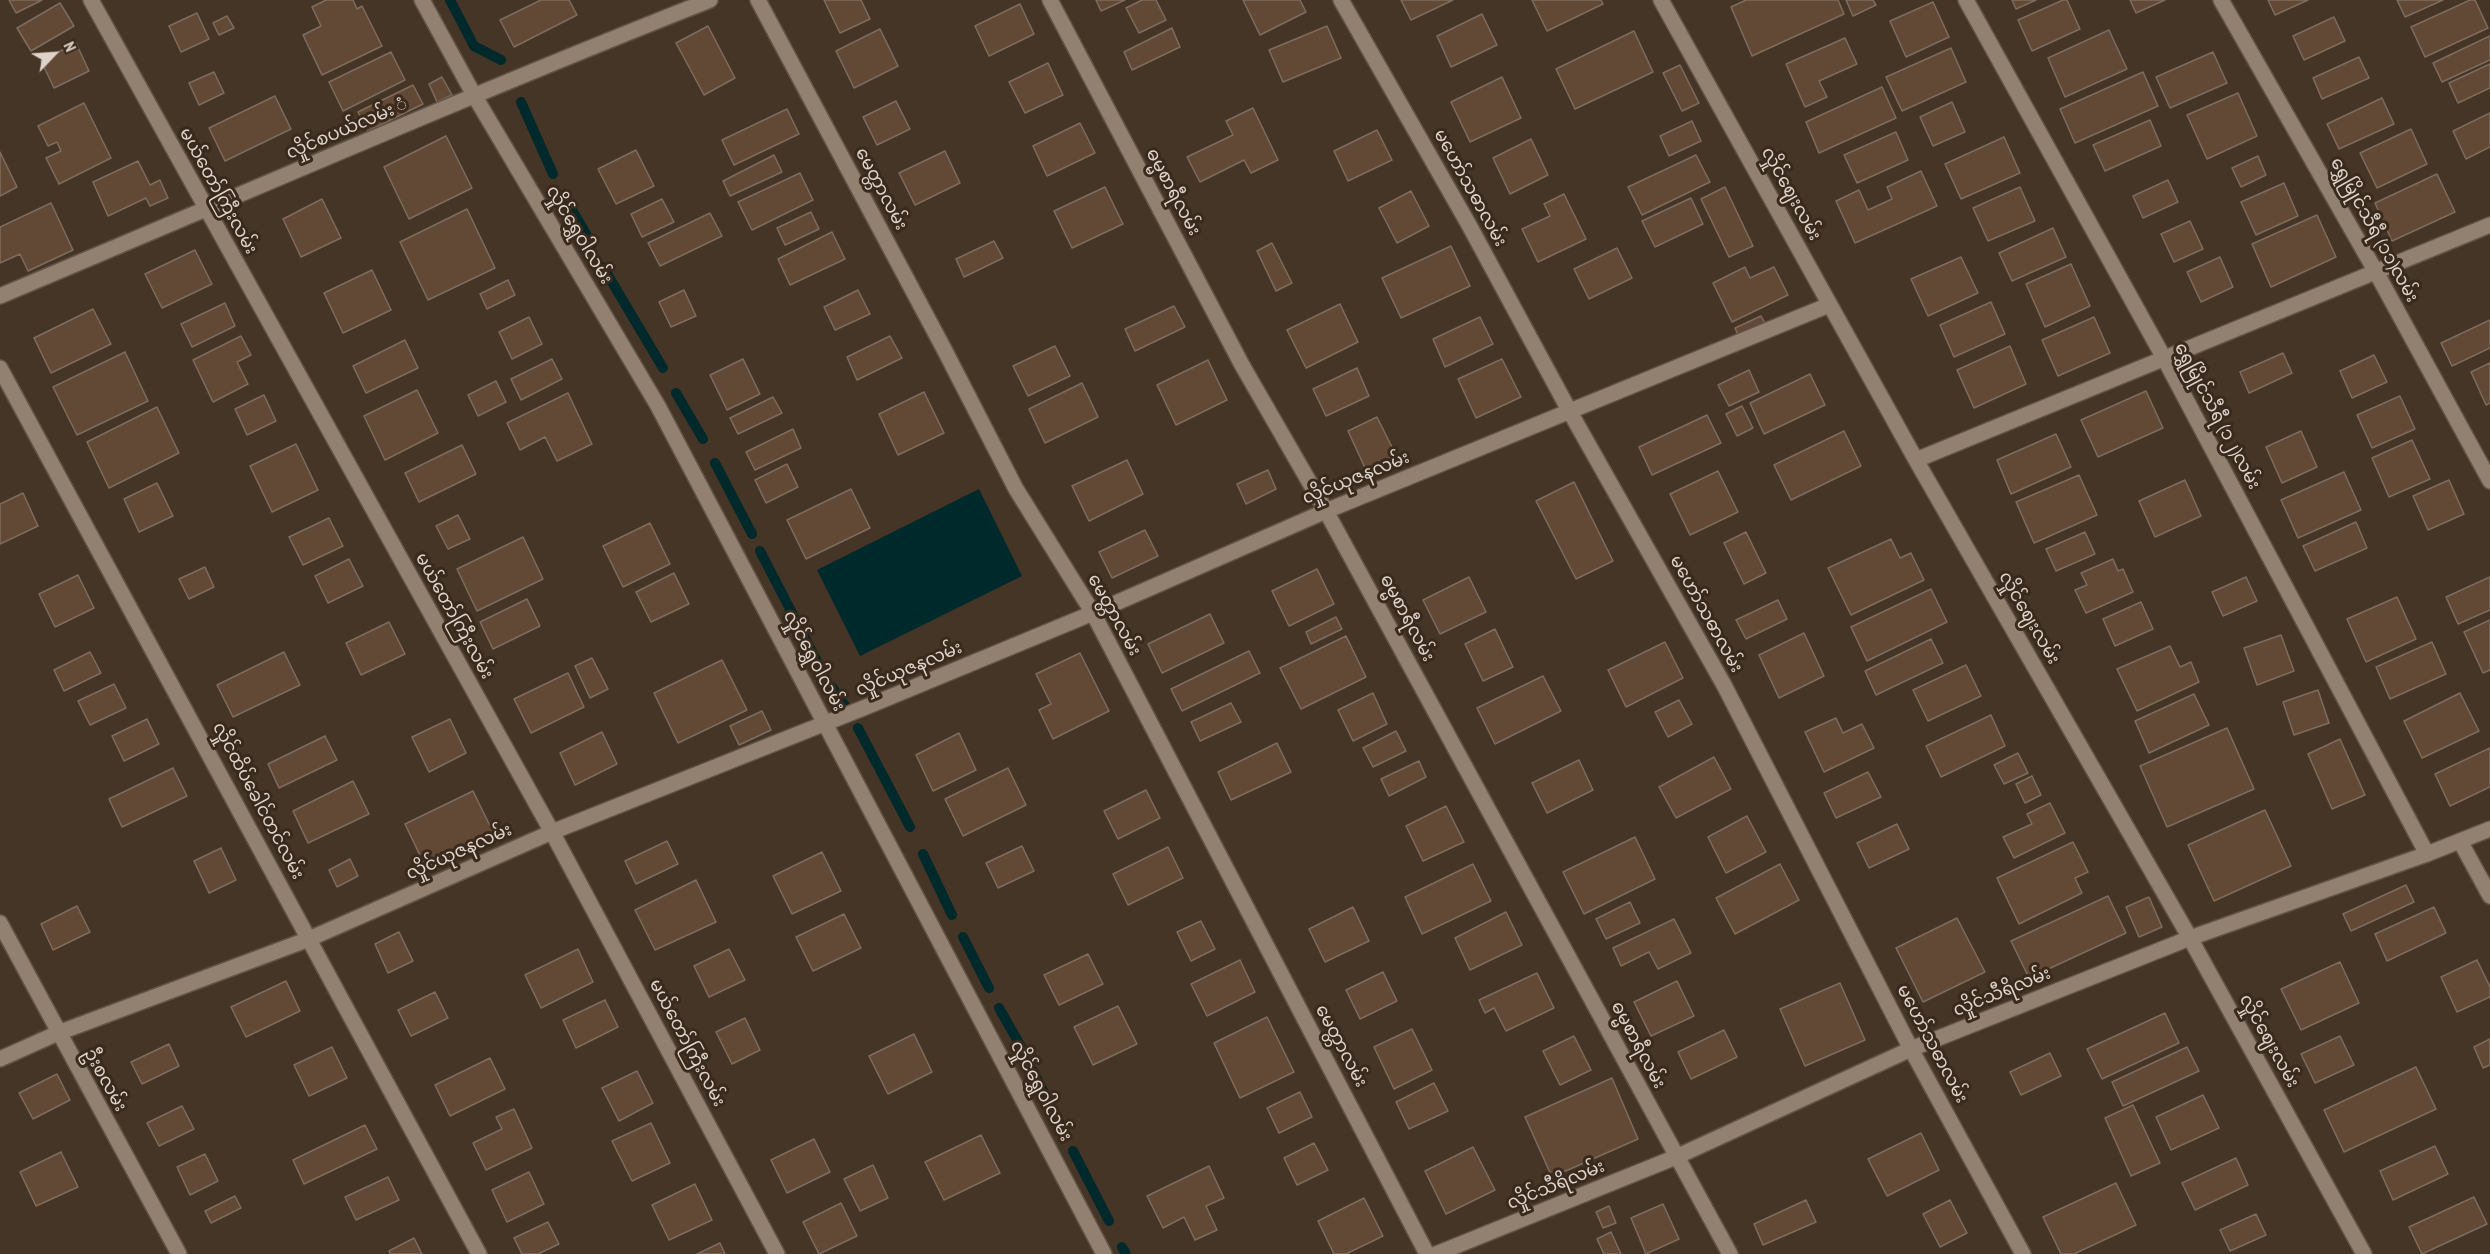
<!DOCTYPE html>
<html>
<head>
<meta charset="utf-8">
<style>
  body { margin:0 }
  #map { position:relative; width:2490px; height:1254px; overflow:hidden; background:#443527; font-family:"PT Sans Narrow",sans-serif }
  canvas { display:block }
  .north { position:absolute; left:24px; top:24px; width:60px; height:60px; -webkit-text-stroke:4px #392a1d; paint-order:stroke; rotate:65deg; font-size:16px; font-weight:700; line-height:24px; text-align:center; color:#ddd3ca }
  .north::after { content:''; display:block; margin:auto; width:21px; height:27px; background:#ddd3ca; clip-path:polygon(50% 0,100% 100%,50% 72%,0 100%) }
</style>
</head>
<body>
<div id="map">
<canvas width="2490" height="1254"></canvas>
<div class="north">N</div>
</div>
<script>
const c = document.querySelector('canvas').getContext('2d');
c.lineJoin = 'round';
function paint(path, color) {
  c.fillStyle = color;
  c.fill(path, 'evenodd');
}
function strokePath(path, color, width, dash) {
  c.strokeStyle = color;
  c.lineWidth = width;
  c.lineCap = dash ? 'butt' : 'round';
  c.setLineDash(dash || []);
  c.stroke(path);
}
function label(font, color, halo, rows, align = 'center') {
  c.font = font + ' "PT Sans Narrow","Noto Sans Myanmar",sans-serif';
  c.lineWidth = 6;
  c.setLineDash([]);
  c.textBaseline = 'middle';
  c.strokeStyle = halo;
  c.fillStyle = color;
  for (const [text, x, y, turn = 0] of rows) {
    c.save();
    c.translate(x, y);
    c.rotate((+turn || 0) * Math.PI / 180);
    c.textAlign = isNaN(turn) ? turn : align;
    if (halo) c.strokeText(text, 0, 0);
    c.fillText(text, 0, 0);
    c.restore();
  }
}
paint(new Path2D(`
  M979,489L1022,576L860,656L817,570Z`), '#00292b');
strokePath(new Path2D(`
  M450,0L474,46L501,60
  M521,102L553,174
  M569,205L592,244
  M603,267L663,368
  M676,393L703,439
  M715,463L752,534
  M760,551L820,667
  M832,687L846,707
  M858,728L910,827
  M923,854L952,915
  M963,937L989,988
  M999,1008L1024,1052
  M1033,1071L1060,1124
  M1073,1151L1109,1221
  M1122,1247L1126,1254`), '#00292b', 10);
const building = new Path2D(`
  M9,0H42L16,13Z
  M326,0H353L357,9L362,6L382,46L322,75L303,35L321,26L312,7Z
  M541,0H569L577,15L514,47L500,20Z
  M824,0H861L870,19L840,33Z
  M1096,0H1125L1101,11Z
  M1142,0H1156L1166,20L1139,33L1126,8Z
  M1243,0H1300L1306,12L1260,35Z
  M1401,0H1453L1411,20Z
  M1532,0H1601L1603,4L1547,31Z
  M1746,0H1838L1844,14L1752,56L1731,7Z
  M1846,0H1873L1876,5L1853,16Z
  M2012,0H2036L2016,9Z
  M2063,0H2067L2080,29L2032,51L2018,20Z
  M2130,0H2165L2136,13Z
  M2268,0H2308L2275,15Z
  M2397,0H2443L2405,17Z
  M2470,0H2475L2488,28L2425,57L2411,27Z
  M1933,2L1949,37L1906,57L1890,21Z
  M60,3L74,26L31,51L17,28Z
  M1020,4L1034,34L989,56L975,26Z
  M197,13L209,39L181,52L169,26Z
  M1482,14L1497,45L1451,67L1437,36Z
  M227,16L234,28L219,35L213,23Z
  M2334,17L2345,41L2304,60L2293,36Z
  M708,26L735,78L704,95L676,43Z
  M1327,26L1341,58L1283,82L1269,50Z
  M1172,28L1180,47L1132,70L1124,52Z
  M880,29L898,66L854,88L836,51Z
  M2109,30L2127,69L2065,97L2048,58Z
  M1634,31L1653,72L1575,109L1556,69Z
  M2490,36V60L2442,82L2433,63Z
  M1845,38L1857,64L1819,81L1827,97L1805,107L1786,64Z
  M76,43L89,71L54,88L41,61Z
  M1951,48L1966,82L1902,111L1886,77Z
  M391,52L405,80L343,111L329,82Z
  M2213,52L2227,83L2170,108L2156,77Z
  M2359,57L2369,78L2322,99L2313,78Z
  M1048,63L1063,95L1025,113L1009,82Z
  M2490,64V88L2458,103L2449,83Z
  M1680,65L1699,103L1682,111L1663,73Z
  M214,72L224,93L199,105L189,83Z
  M2143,72L2158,106L2075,143L2060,109Z
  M442,77L452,95L437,102L429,84Z
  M1502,77L1521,118L1470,142L1451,102Z
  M413,85L423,104L368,131L358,112Z
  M1882,87L1896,118L1819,153L1806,122Z
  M2238,93L2257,136L2207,159L2187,115Z
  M275,96L291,129L225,161L209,128Z
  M2382,98L2394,124L2339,149L2327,124Z
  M896,101L910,129L877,145L863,117Z
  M1952,102L1965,132L1933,146L1920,117Z
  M84,103L111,158L59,184L46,158L61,151L57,142L48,146L38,126Z
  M1253,108L1278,160L1251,173L1244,160L1200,182L1187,157L1233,135L1226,121Z
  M787,109L799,134L734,165L722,140Z
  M2490,113V147L2466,159L2453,131Z
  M2150,120L2161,146L2105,171L2093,145Z
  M1692,121L1701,141L1669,156L1660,136Z
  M1080,123L1095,153L1047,176L1033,146Z
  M2411,129L2427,164L2377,188L2360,153Z
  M1377,130L1392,160L1348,181L1334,151Z
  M1896,132L1908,160L1857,183L1844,155Z
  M446,136L472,188L409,219L384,167Z
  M2004,137L2020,173L1961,199L1945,164Z
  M1531,139L1548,175L1510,194L1493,158Z
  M636,150L654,186L616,204L598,169Z
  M945,151L960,183L915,205L899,173Z
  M0,152L17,187L0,196Z
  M774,155L782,172L730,196L723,181Z
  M1696,155L1710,182L1642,215L1628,187Z
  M2258,156L2266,175L2241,187L2232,168Z
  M138,161L150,185L160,180L168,198L150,206L146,198L108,216L93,182Z
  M1921,171L1937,206L1855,243L1836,201L1859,190L1868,210L1892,199L1887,187Z
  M800,173L813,200L752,230L738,202Z
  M2437,174L2455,212L2392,241L2375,203Z
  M2168,180L2178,202L2143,218L2133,196Z
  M2284,183L2298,216L2256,235L2241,202Z
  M1105,187L1123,224L1072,248L1054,211Z
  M1725,187L1753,246L1729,257L1701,199Z
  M2020,187L2035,221L1988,241L1973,208Z
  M1411,191L1429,226L1397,243L1379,208Z
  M1564,194L1586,239L1538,262L1522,229L1550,216L1544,204Z
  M1691,198L1703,224L1655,247L1642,221Z
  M322,199L341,238L301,257L283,219Z
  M662,199L674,222L642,237L631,214Z
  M51,203L73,250L28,271L20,254L0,263V227Z
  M467,209L495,268L428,300L400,242Z
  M811,212L819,229L785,245L777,228Z
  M710,213L722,236L660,266L648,243Z
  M2317,215L2336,257L2271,287L2252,244Z
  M2190,221L2203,249L2174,262L2161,234Z
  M2053,228L2066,257L2012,281L1999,253Z
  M832,232L845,259L790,285L778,259Z
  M994,241L1003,258L964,277L956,259Z
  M1272,243L1292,283L1276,291L1257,251Z
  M1451,246L1470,286L1401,318L1382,278Z
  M1617,248L1632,278L1589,299L1574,269Z
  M195,250L212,284L162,308L145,274Z
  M1961,257L1978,293L1928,316L1911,279Z
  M2220,257L2233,287L2201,302L2187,272Z
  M2071,264L2090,306L2045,327L2026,284Z
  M1745,267L1750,278L1774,267L1788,295L1732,322L1713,283Z
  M372,270L391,310L343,333L324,293Z
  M508,280L515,295L487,309L480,294Z
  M684,290L696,316L671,327L659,302Z
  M858,290L870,314L835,330L824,307Z
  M1991,302L2005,334L1954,357L1940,325Z
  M225,303L235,326L192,347L181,324Z
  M1340,304L1358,342L1306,368L1287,330Z
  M1174,306L1185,327L1135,351L1125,329Z
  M93,309L111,344L51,373L34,338Z
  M1761,316L1767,327L1740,340L1735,328Z
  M529,317L542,344L512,359L499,332Z
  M1480,317L1493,344L1445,367L1433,339Z
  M2094,317L2110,353L2058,376L2042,340Z
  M2490,320V348L2452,366L2441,343Z
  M241,336L251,355L237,362L248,384L213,402L193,360Z
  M890,336L902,358L857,380L847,357Z
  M405,340L418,368L366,393L353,366Z
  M1055,346L1070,376L1028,396L1013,366Z
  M2010,346L2026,384L1974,408L1957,370Z
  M125,352L148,401L77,435L53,387Z
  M2283,353L2292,373L2249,393L2240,372Z
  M2374,355L2387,382L2352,398L2340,371Z
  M552,359L562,379L521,400L511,379Z
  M743,359L760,394L727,410L710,375Z
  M1502,359L1521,397L1476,418L1458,379Z
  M1208,360L1227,400L1176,425L1157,385Z
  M2490,363V403L2486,405L2471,372Z
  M1357,368L1369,396L1326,416L1313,389Z
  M1749,370L1759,392L1729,406L1718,385Z
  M1810,374L1825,405L1764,434L1750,403Z
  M496,381L506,402L478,416L468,395Z
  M1082,383L1098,417L1045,443L1029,409Z
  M417,390L438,433L385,460L364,416Z
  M2146,391L2163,428L2098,457L2081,420Z
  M924,392L944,433L898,455L879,414Z
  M568,393L592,444L557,461L545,437L520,450L507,423Z
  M264,395L276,421L247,435L235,409Z
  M2400,396L2415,429L2372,448L2357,415Z
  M773,397L782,413L738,434L730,418Z
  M1742,406L1753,428L1737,436L1726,414Z
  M157,407L179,453L109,488L87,442Z
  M1707,415L1721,443L1652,475L1639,447Z
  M1377,417L1396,455L1366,470L1348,431Z
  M793,429L801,448L755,470L746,452Z
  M1844,431L1861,466L1791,500L1774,465Z
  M2301,431L2317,467L2282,483L2266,447Z
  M2056,434L2071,467L2011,494L1997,460Z
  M2412,440L2430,479L2389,497L2372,458Z
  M296,444L318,490L272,512L250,466Z
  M462,445L476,474L419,502L405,473Z
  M1127,460L1143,494L1089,521L1072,486Z
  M787,464L798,487L766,503L755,480Z
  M1268,470L1276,489L1246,504L1237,484Z
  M1718,471L1738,512L1690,535L1670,494Z
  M2344,472L2361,510L2298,538L2281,500Z
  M2079,475L2097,515L2034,543L2016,502Z
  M2185,480L2201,516L2155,537L2139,501Z
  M2449,480L2464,514L2428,530L2413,496Z
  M1574,482L1613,561L1576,579L1536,501Z
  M157,483L173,516L139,532L124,499Z
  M851,489L870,528L806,559L787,520Z
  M23,493L38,526L0,544V504Z
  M458,515L470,539L448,549L436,526Z
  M329,518L343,546L303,565L289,537Z
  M2356,522L2367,548L2315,571L2303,546Z
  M650,523L670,564L623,587L603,546Z
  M1145,530L1158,556L1112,578L1099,552Z
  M1746,532L1766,573L1744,584L1724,543Z
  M2085,532L2095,554L2056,571L2046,549Z
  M523,537L543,579L477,611L457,569Z
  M1891,539L1900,558L1911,553L1924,580L1851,615L1828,568Z
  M349,559L363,586L328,603L315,576Z
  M2113,559L2118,571L2123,569L2133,592L2086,613L2075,590L2087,585L2081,573Z
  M205,567L214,587L189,599L179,579Z
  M1317,569L1334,604L1289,626L1272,591Z
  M674,573L689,604L651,622L636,592Z
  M78,575L94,608L55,627L39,594Z
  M1469,577L1486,612L1440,634L1423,600Z
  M2246,577L2257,601L2223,616L2212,592Z
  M2490,577V610L2458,624L2446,597Z
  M1931,589L1947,622L1867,661L1851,627Z
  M2397,597L2416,639L2366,662L2347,619Z
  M527,599L540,626L493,649L480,622Z
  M1778,600L1787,619L1746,639L1736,620Z
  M2141,602L2153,629L2115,646L2103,619Z
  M1210,614L1224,643L1162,673L1148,644Z
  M1336,617L1342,629L1311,644L1306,632Z
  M2490,620V670L2483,673L2464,632Z
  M389,622L405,654L361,675L346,643Z
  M1495,629L1513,667L1483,681L1465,644Z
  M1804,633L1824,676L1779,698L1759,655Z
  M2281,635L2294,671L2257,685L2244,648Z
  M1346,636L1366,677L1301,709L1280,668Z
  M1931,639L1943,663L1876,695L1865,671Z
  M1665,642L1683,678L1626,707L1608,670Z
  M2432,642L2446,674L2390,699L2376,667Z
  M2170,646L2180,667L2191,662L2199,682L2137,711L2117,669Z
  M1249,651L1260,673L1182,711L1171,689Z
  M90,652L101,673L64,691L54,670Z
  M284,652L300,685L233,717L217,685Z
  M1080,653L1109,711L1053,739L1039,710L1051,704L1036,674Z
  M592,658L608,689L590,698L575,666Z
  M722,660L747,710L678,743L654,693Z
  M1966,665L1981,696L1928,721L1913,690Z
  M568,673L584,707L531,733L514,699Z
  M1543,676L1561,711L1495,744L1477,708Z
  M114,684L126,708L90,725L78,701Z
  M2318,690L2329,723L2294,735L2283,702Z
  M1373,693L1387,724L1353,741L1338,710Z
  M2460,693L2479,731L2422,758L2404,721Z
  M2194,694L2209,725L2149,753L2135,721Z
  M1679,700L1692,724L1668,737L1655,712Z
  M1231,703L1241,722L1200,741L1191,722Z
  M762,711L771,730L739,745L730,726Z
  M1991,715L2005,746L1941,777L1926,746Z
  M1836,718L1843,733L1862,724L1874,748L1824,772L1805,732Z
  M147,719L159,744L124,761L112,736Z
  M450,719L466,753L429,772L412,737Z
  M2227,728L2254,789L2167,827L2140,766Z
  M1396,731L1406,751L1373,767L1363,748Z
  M602,732L617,764L575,785L560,753Z
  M959,733L976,770L933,791L916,755Z
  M325,736L337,760L279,788L268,764Z
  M2340,739L2365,795L2332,809L2308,754Z
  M1277,743L1291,772L1231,800L1218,772Z
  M2490,748V787L2450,806L2435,774Z
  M2018,753L2028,773L2004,784L1994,765Z
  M1714,757L1731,789L1676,818L1659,787Z
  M1579,760L1593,790L1547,813L1532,783Z
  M1419,761L1426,777L1389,796L1381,779Z
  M173,768L187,796L122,827L109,799Z
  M1008,768L1026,805L963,836L945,799Z
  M1868,772L1881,797L1836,818L1824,793Z
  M2032,776L2041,795L2025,803L2016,784Z
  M353,781L369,814L308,843L293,811Z
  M1146,790L1160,818L1118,839L1104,811Z
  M473,791L494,834L426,868L405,824Z
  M2050,803L2065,833L2014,858L2003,837L2032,824L2027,814Z
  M1446,806L1464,842L1423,861L1406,826Z
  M2265,810L2291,866L2214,901L2188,845Z
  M1747,816L1766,852L1726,873L1708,837Z
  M1897,824L1909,849L1869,868L1857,843Z
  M1635,837L1655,879L1584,914L1563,872Z
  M667,841L678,864L636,884L625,861Z
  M2073,842L2088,872L2075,878L2082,893L2019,924L1997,878Z
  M1022,846L1034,871L998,888L986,863Z
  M1168,847L1183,878L1128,905L1113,874Z
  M221,848L236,880L209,893L194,861Z
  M822,852L841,891L792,914L773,876Z
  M350,859L358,876L337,887L329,870Z
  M1473,864L1491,901L1422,934L1405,897Z
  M1780,864L1799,900L1735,934L1716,898Z
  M696,880L716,922L655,950L635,910Z
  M2406,885L2414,902L2351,931L2343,914Z
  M2108,896L2126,933L2029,978L2011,941Z
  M2149,897L2162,927L2139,937L2126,907Z
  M1630,902L1640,923L1606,939L1596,919Z
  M77,906L90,932L53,950L41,924Z
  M1353,907L1369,941L1325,962L1309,929Z
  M2434,907L2446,933L2387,961L2375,934Z
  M1506,912L1522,945L1470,970L1455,938Z
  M844,914L861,948L813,971L796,937Z
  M1957,918L1985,972L1923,1002L1896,948Z
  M1674,919L1691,953L1658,969L1649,952L1621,966L1613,948Z
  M1201,921L1215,949L1191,961L1177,932Z
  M399,932L413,961L388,973L375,944Z
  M578,949L593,982L541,1008L525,975Z
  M729,949L745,980L709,997L694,966Z
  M1088,954L1103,984L1059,1005L1044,975Z
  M1240,960L1255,992L1207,1016L1191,984Z
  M2477,960L2490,987V997L2457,1012L2441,977Z
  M2340,962L2359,1003L2301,1030L2281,989Z
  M1383,972L1397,1001L1360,1019L1346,990Z
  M1537,973L1554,1008L1506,1031L1494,1008L1485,1013L1479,1000Z
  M286,981L300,1011L246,1037L231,1007Z
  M1677,981L1694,1016L1651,1036L1634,1002Z
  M1840,983L1865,1040L1805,1066L1780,1009Z
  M435,992L448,1018L411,1036L398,1010Z
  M605,1000L618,1027L576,1048L563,1020Z
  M1118,1006L1137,1044L1093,1065L1074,1027Z
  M2165,1013L2179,1043L2102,1079L2087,1049Z
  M1267,1017L1294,1072L1240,1098L1214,1043Z
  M745,1018L760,1050L732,1064L716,1032Z
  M1412,1029L1432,1070L1394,1089L1374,1047Z
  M1724,1030L1737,1057L1691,1079L1678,1052Z
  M914,1034L932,1072L888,1094L869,1056Z
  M1574,1036L1591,1070L1560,1085L1543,1051Z
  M2340,1036L2354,1065L2315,1083L2301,1054Z
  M2490,1039V1065L2483,1068L2474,1047Z
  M169,1044L179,1066L142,1084L131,1062Z
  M332,1047L347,1078L309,1096L294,1065Z
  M2187,1047L2199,1071L2123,1106L2112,1082Z
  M2050,1053L2061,1076L2021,1095L2010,1072Z
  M490,1058L505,1089L450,1116L435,1085Z
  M2416,1067L2436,1109L2344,1152L2324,1110Z
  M637,1071L653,1103L619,1121L602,1088Z
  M57,1074L70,1100L33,1119L19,1093Z
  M1612,1078L1638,1139L1552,1177L1525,1117Z
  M1434,1083L1448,1111L1409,1129L1396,1102Z
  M1300,1092L1312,1117L1279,1133L1267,1108Z
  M2203,1095L2219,1128L2171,1150L2156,1117Z
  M2133,1105L2160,1163L2131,1176L2105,1118Z
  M182,1106L194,1129L159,1146L147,1123Z
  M514,1109L532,1148L486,1170L473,1143L502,1129L496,1117Z
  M651,1123L670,1163L632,1181L612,1141Z
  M365,1125L377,1149L304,1184L293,1160Z
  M1921,1133L1939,1170L1887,1196L1868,1159Z
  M981,1135L1000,1173L944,1200L925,1162Z
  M814,1139L830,1172L787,1193L771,1160Z
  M1314,1143L1328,1170L1297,1185L1284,1158Z
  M2435,1146L2448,1174L2393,1200L2380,1171Z
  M1473,1147L1495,1190L1446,1214L1425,1171Z
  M61,1152L78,1187L36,1206L20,1172Z
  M205,1154L218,1181L190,1195L177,1167Z
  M2236,1158L2248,1185L2195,1210L2182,1183Z
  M873,1165L888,1198L860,1211L844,1179Z
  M1209,1166L1224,1198L1206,1206L1217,1230L1195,1240L1184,1217L1163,1228L1147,1196Z
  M529,1172L544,1204L507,1222L492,1190Z
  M388,1177L399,1200L356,1220L345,1197Z
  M2116,1183L2136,1225L2074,1254H2061L2043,1217Z
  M695,1184L712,1220L669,1240L652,1205Z
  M235,1196L241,1208L211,1223L205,1211Z
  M2474,1197L2487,1224L2422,1254L2409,1227Z
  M1364,1198L1383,1236L1346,1254H1334L1318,1221Z
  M1806,1200L1816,1222L1763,1245L1754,1224Z
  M1950,1200L1967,1233L1940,1247L1923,1214Z
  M841,1203L857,1236L819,1254L803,1222Z
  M1663,1204L1679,1239L1646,1254L1631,1218Z
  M1609,1206L1616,1223L1603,1228L1596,1212Z
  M2256,1214L2266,1235L2230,1251L2220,1230Z
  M548,1222L559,1244L538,1254H522L514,1238Z
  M1611,1232L1621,1254H1604L1597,1239Z
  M414,1238L422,1254H390L389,1251Z
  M720,1243L725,1254H697Z`);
paint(building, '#614936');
strokePath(building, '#7e6c5e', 1.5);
const minor = new Path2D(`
  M91,0L552,832L777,1254
  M422,0L474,95L658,406L1104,1254
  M758,0L944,349L1016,489L1093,613L1427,1254
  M1050,0L1242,365L1326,511L1730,1254
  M1341,0L1469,225L1570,412L1724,685L1911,1049L2023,1254
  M1661,0L1916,460L2190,938L2364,1254
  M1966,0L2164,358L2427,854
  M2221,0L2376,272L2490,481
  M0,296C236,197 471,94 710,0
  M0,368L479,1254
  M1916,460L2490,225
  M2460,841L2490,896
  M0,923L179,1254
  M0,1059L58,1033L309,939L552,832L866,707L1093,613L1326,511L1829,305
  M1436,1254L1676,1157L1911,1049L2190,938L2427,854L2490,829`);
strokePath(minor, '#605347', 18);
strokePath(minor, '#928171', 15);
label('18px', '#ddd3ca', '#392a1d', [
  ["လှိုင်စပယ်လမ်း ံ",347,129,-23],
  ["မဟော်သဓာလမ်း",1470,188,61],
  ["မေတ္တာလမ်း",881,189,62],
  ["မယ်တော်ကြီးလမ်း",218,191,61],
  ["ဓမ္မစာရီလမ်း",1173,192,62],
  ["လှိုင်ဈေးလမ်း",1791,194,61],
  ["ရွှေမြိုင်သီရီ (၁၁)လမ်း",2374,230,61],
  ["လှိုင်ရွှေဝါလမ်း",579,235,59],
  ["ရွှေမြိုင်သီရီ (၁၂)လမ်း",2217,416,62],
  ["လှိုင်ယုဇနလမ်း",1356,478,-22],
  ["မဟော်သဓာလမ်း",1706,614,61],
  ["မေတ္တာလမ်း",1114,615,61],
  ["မယ်တော်ကြီးလမ်း",454,616,61],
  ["ဓမ္မစာရီလမ်း",1407,618,62],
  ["လှိုင်ဈေးလမ်း",2029,618,60],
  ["လှိုင်ရွှေဝါလမ်း",814,661,62],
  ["လှိုင်ယုဇနလမ်း",909,669,-23],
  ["လှိုင်ထိပ်ခေါင်တင်လမ်း",258,801,62],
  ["လှိုင်ယုဇနလမ်း",459,852,-24],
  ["လှိုင်သီရိလမ်း",2002,992,-22],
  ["လှိုင်ဈေးလမ်း",2269,1041,61],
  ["မယ်တော်ကြီးလမ်း",687,1043,62],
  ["မဟော်သဓာလမ်း",1932,1044,62],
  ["ဓမ္မစာရီလမ်း",1638,1045,62],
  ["မေတ္တာလမ်း",1341,1046,62],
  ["ဦးစလမ်း",105,1080,61],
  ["လှိုင်ရွှေဝါလမ်း",1041,1091,62],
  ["လှိုင်သီရိလမ်း",1556,1185,-22]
]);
</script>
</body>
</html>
